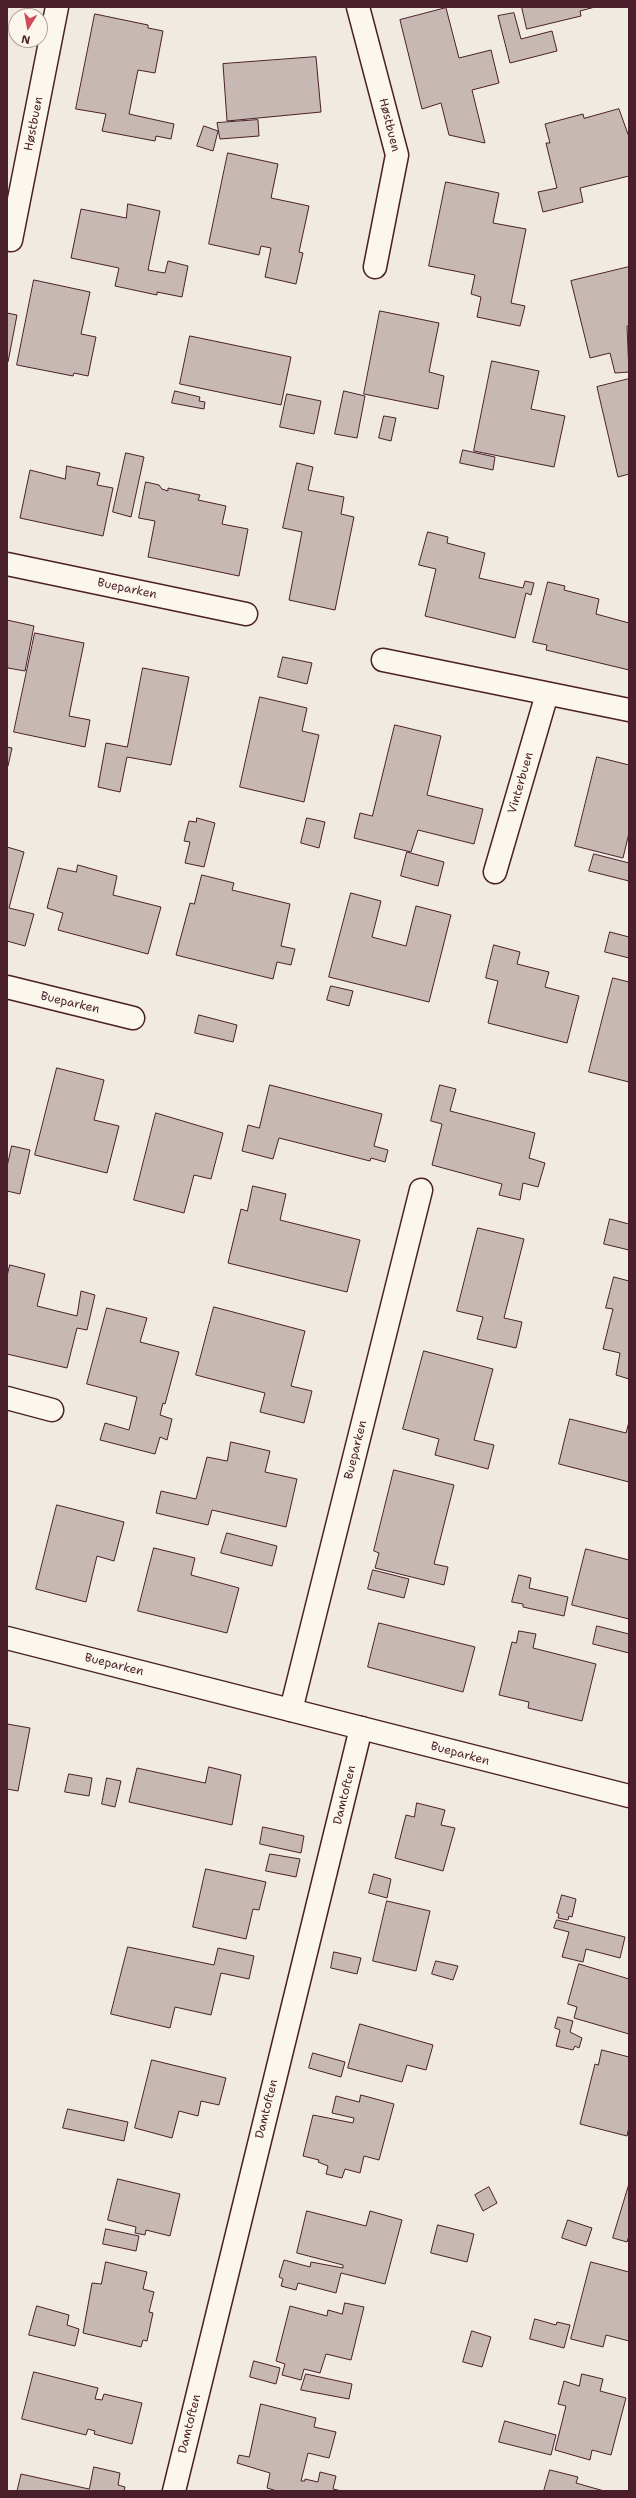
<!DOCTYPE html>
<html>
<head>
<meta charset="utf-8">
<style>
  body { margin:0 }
  #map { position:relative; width:636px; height:2498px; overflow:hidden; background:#f0eae0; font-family:"Shantell Sans",sans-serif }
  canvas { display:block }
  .frame { position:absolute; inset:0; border:8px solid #4a1f2b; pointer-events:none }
  .north { position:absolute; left:8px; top:8px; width:40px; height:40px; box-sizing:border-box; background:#fbf7ec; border:1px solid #b4a19f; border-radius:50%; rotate:191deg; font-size:11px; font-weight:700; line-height:16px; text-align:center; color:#4a1f2b }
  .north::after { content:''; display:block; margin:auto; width:14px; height:18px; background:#d1495b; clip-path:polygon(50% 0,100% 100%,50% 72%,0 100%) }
</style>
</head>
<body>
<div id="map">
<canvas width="636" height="2498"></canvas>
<div class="frame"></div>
<div class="north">N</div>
</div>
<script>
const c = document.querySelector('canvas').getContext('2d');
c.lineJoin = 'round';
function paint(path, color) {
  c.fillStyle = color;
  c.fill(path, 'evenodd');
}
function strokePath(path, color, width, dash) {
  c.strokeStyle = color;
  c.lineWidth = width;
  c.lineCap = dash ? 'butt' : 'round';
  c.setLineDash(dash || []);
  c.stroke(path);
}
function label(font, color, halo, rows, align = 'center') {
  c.font = font + ' "Shantell Sans",sans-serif';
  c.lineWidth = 4;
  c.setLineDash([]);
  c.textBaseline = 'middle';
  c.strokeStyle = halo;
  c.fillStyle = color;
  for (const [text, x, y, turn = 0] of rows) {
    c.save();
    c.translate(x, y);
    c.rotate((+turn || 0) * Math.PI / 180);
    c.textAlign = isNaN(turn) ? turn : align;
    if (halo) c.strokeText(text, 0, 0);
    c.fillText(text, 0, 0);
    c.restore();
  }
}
const building = new Path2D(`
  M522,7H595L580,11L581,16L527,29Z
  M446,8L459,58L491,50L499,83L472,90L485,143L449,135L441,103L422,109L400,20Z
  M514,13L521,39L552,31L557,51L510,63L498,16Z
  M95,14L148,25V28L163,31L155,73L138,70L129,114L174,124L171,139L156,136L155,141L102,131L106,114L76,109Z
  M316,57L321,112L227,121L223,64Z
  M619,109L629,137V176L580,188L583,202L543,212L538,192L557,188L546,143H550L545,124L583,114L584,118Z
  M258,120L259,136L220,139L217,123Z
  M204,126L218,131L213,151L197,146Z
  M228,153L278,164L271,198L309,206L299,252L303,253L296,284L265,277L271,248L261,246L259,255L209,244Z
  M446,182L499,193L493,223L526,229L511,303L525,306L520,326L477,317L481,297L471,294L475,275L429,266Z
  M128,204L160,211L148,270L165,273L168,261L188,266L182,297L157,292V295L115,286L119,268L71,258L81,209L126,218Z
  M629,267V326H627L629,372L615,373L610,353L590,358L571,281Z
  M34,280L90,292L81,334L96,337L88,376L74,373L73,376L17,365Z
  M380,311L439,323L429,372L444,376L438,409L364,394Z
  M7,313L17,315L8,362L7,361Z
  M190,336L291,357L281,405L180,384Z
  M492,361L539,371L531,409L565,416L554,467L474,451Z
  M629,379V474L618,477L597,387Z
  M175,391L200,397L199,401L205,402L204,409L172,403Z
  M344,391L365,396L357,438L335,434Z
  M287,394L321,401L314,434L280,427Z
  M384,416L396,418L391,441L379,438Z
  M463,450L495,457L493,470L460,463Z
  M126,453L144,457L131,517L113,512Z
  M297,463L313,467L308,490L344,497L341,514L354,517L335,610L289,600L302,532L283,528Z
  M67,466L100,473L97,485L113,488L103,536L20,518L30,470L65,479Z
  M146,482L159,485L162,489L168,491V488L200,495L198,500L226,506L222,524L248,529L239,576L148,557L155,521L139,518Z
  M428,532L448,537L447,543L485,553L479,578L523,588L525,581L534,583L531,595L526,593L515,638L425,616L436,569L419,565Z
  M548,582L565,586L564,590L599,599L596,614L629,623V670L546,650L547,645L533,642Z
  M7,620L34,626L25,671L8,668Z
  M35,633L84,643L69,716L90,720L85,747L14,732Z
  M283,657L312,663L307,684L278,677Z
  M143,668L189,677L171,765L127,757L120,792L98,787L106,743L127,747Z
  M260,697L307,708L302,731L319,735L304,802L240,787Z
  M395,725L441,736L427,795L483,809L474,844L418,830L411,852L354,838L360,813L372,816Z
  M7,747L12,748L8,766L7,765Z
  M597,757L629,765V833L623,858L575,846Z
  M197,818L215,823L204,867L185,863L190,842L184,841L189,821L196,822Z
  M307,818L325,822L319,848L301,843Z
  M7,847L24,852L9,908L34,914L25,946L7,941Z
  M407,852L444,862L438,886L401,876Z
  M594,854L629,863V881L589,871Z
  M78,865L117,876L113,895L161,907L148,954L58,930L63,913L47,908L58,868L76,872Z
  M202,875L234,883L232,890L290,904L281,946L295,949L291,965L277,962L273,979L176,955L190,903L194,904Z
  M351,893L381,901L372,937L406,946L416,906L451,915L429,1002L329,977Z
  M610,932L629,937V958L605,952Z
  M494,945L520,952L517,964L549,972L545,987L579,996L567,1043L488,1023L498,981L486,978Z
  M613,978L629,982V1082L589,1072Z
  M331,986L353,991L349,1006L327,1000Z
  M199,1015L237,1025L233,1042L195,1033Z
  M57,1068L104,1080L94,1120L119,1126L107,1173L35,1155Z
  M270,1085L382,1114L374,1146L388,1150L385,1162L371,1158L370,1161L279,1138L273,1159L242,1151L248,1125L259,1128Z
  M440,1085L456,1089L450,1111L535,1133L529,1158L545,1163L538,1187L523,1183L520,1200L499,1195L502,1184L432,1165L442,1124L431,1121Z
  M156,1113L223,1133L211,1179L194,1175L184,1213L134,1200Z
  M12,1146L30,1150L20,1194L7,1191V1167Z
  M253,1186L286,1194L280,1220L360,1240L347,1292L228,1263L241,1209L247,1211Z
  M610,1219L629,1224V1250L604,1244Z
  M478,1228L524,1239L504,1318L522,1322L516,1348L477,1339L483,1317L457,1311Z
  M10,1265L45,1274L37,1306L77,1316L81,1291L95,1295L87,1330L77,1328L67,1368L7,1354V1277Z
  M614,1277L629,1281V1379L616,1375L620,1353L603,1349L613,1309L606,1308Z
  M214,1307L305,1331L291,1386L312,1391L304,1423L260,1412L265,1393L196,1375Z
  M107,1308L147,1318L140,1342L179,1352L165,1404L163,1403L160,1415L172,1419L167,1440L160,1437L155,1454L100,1440L105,1423L129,1430L137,1397L87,1384Z
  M424,1351L493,1369L474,1440L494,1445L488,1469L435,1455L439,1439L403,1429Z
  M570,1419L626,1433L629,1422V1482L559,1464Z
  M231,1442L270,1451L265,1472L297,1479L286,1527L212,1510L208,1525L156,1513L161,1491L196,1499L207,1457L227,1461Z
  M394,1470L454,1485L434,1564L448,1567L444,1585L375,1568L379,1553L374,1551Z
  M57,1505L124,1522L114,1561L97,1556L86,1602L36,1589Z
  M227,1533L277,1546L272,1566L221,1553Z
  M154,1548L195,1558L191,1575L239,1588L227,1633L138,1611Z
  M586,1549L629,1560V1619L572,1605Z
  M373,1570L409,1579L404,1598L368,1589Z
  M519,1575L531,1578L529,1588L568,1597L564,1616L523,1607V1604L512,1602Z
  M379,1623L475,1647L463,1692L368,1667Z
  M597,1626L629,1634V1653L593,1644Z
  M519,1631L536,1634L533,1648L596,1664L582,1721L528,1708L529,1702L499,1695L512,1642L516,1643Z
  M7,1724L30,1728L18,1791L7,1789Z
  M209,1767L241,1775L232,1825L129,1802L137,1768L205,1783Z
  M69,1774L92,1778L89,1796L65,1792Z
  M107,1778L121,1781L115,1807L102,1804Z
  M417,1803L445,1810L441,1825L455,1828L443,1871L395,1858L406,1815L414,1817Z
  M263,1827L304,1836L301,1853L260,1844Z
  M270,1854L300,1859L296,1877L266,1871Z
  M206,1869L266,1882L259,1910L253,1909L246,1939L193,1927Z
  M374,1874L391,1879L387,1898L369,1893Z
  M562,1895L576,1899L572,1917L569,1916L568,1920L558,1918L559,1914L557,1913Z
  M387,1901L430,1911L416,1971L373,1961Z
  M557,1920L625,1937L620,1958L586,1949L583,1962L562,1957L569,1932L554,1928Z
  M128,1947L214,1965L218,1948L254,1956L249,1979L221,1973L211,2015L175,2007L170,2028L111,2014Z
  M334,1952L361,1958L357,1974L331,1968Z
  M436,1961L458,1966L453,1980L432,1974Z
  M579,1964L629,1979V2034L574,2018L577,2007L568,2004Z
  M558,2017L573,2021L570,2032L582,2038L579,2048L575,2046L573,2050L556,2046L560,2030L555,2028Z
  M360,2024L433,2045L426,2070L407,2065L402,2082L348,2068Z
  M602,2050L629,2057V2127L627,2136L580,2124L595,2064L598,2065Z
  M313,2053L345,2062L341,2077L309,2068Z
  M152,2060L226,2078L219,2105L201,2101L198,2116L179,2111L172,2138L135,2128Z
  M361,2095L394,2104L379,2160L364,2156L360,2173L345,2169L342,2178L326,2174L328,2166L318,2162L319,2160L303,2156L313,2115L353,2123L354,2118L332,2113L336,2096L359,2102Z
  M68,2109L128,2122L124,2141L63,2128Z
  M118,2179L180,2194L170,2236L146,2230L145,2235L135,2233L136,2227L108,2220Z
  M629,2184V2236L627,2242L613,2238Z
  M489,2187L497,2203L483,2211L475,2195Z
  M307,2211L366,2226L370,2211L402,2220L385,2284L341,2273L336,2293L298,2283L296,2290L281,2286L283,2279L279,2277L284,2260L310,2267L311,2262L343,2268V2265L297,2253Z
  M568,2220L592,2228L586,2246L562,2238Z
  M438,2225L474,2234L467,2262L431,2253Z
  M106,2229L139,2236L136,2251L103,2244Z
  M106,2262L147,2272L143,2289L154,2292L149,2312L153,2313L147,2341L143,2340L141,2347L83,2333L92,2283L101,2284Z
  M591,2262L629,2272V2341L606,2335L603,2347L571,2339Z
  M345,2303L364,2307L351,2360L326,2354L320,2373L304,2369L301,2380L282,2375L285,2364L276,2361L290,2306L327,2316L328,2310L342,2314Z
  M37,2306L69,2315L67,2325L79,2329L75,2346L29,2335Z
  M535,2319L556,2325L557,2322L570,2325L564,2348L530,2339Z
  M472,2331L491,2337L482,2367L463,2362Z
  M254,2361L280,2368L276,2384L250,2377Z
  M34,2372L98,2388L95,2399L102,2400L104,2394L142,2403L132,2444L94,2434L95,2431L88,2429L86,2435L22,2419Z
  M306,2374L352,2384L349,2399L301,2390Z
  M582,2374L603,2379L600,2391L626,2398L611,2455L592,2450L590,2460L555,2450L566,2406L558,2404L564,2381L579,2386Z
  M261,2404L316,2418L314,2427L336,2432L329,2458L308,2453L301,2481H305V2479L318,2482L320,2472L336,2476L333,2489L342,2491H277L267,2488L270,2473L237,2463L239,2455L249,2457Z
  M505,2421L556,2435L551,2455L499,2442Z
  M94,2467L120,2473L118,2485L125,2487L124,2491H17L21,2474L89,2489Z
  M550,2470L578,2477L576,2483L604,2491H544Z`);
paint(building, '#c8b8b3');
strokePath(building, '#4a1f2b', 1);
const street = new Path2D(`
  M358,7L397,155L375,267
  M11,240L57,7
  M7,564L246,614
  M383,660L629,710
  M495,872L547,694
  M7,987L133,1018
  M7,1398L52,1410
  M291,1710L421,1190
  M174,2491L361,1728`);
const secondary = new Path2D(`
  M7,1638L629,1796`);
strokePath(street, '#4a1f2b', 25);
strokePath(secondary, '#4a1f2b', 25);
strokePath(street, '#fbf7ec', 22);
strokePath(secondary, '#fbf7ec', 22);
label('12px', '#4a1f2b', '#fbf7ec', [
  ["Høstbuen",34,124,-79],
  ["Høstbuen",389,125,76],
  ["Bueparken",127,589,12],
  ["Vinterbuen",521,783,-74],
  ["Bueparken",70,1003,13],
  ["Bueparken",356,1450,-76],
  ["Bueparken",114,1665,14],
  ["Bueparken",460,1754,15],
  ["Damtoften",345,1795,-76],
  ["Damtoften",267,2109,-76],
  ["Damtoften",190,2424,-76]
]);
</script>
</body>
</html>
